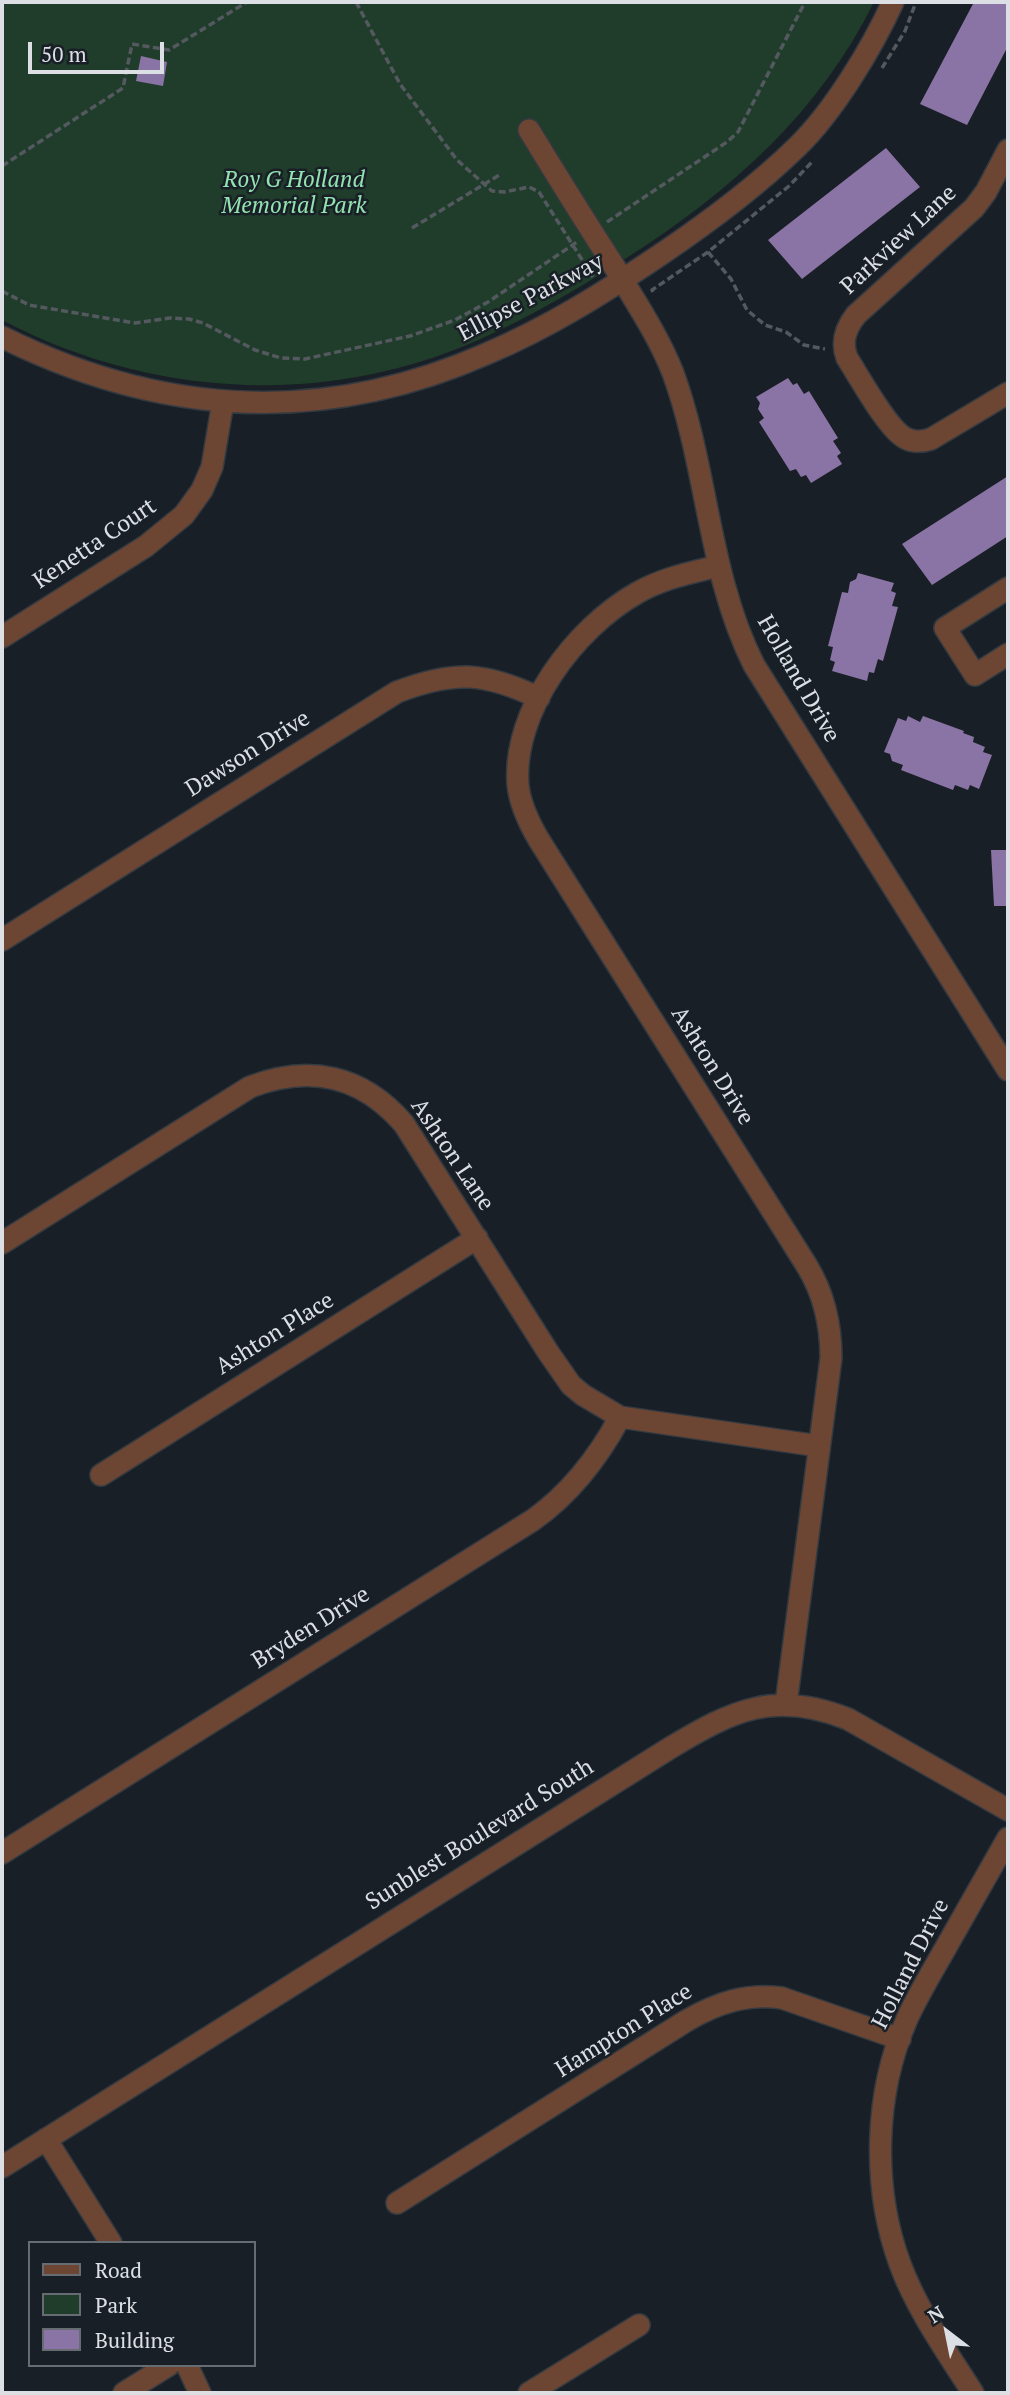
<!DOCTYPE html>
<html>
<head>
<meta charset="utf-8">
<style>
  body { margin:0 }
  #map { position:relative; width:1010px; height:2395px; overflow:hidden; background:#191f26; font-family:"PT Serif",serif }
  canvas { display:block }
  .frame { position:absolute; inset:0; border:4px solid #dce0e5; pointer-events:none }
  .legend { position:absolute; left:28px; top:2241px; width:228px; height:126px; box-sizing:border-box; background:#191f26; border:2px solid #676c72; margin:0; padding:9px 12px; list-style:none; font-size:21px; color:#dce0e5 }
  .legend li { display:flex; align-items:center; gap:14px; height:35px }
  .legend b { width:35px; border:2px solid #676c72 }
  .north { position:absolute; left:912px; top:2297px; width:70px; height:70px; -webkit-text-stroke:5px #191f26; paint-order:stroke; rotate:328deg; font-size:19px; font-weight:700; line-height:28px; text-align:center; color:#dce0e5 }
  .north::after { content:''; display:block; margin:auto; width:24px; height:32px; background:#dce0e5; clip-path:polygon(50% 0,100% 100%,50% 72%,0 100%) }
  .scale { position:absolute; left:28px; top:42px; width:136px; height:32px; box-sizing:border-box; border:4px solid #dce0e5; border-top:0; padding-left:9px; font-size:21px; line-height:24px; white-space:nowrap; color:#dce0e5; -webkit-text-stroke:5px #191f26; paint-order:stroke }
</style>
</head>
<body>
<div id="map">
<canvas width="1010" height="2395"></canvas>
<div class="frame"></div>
<ul class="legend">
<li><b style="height:9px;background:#6d4633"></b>Road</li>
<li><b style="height:19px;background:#203d2b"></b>Park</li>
<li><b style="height:19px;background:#8a74a5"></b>Building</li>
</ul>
<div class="north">N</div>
<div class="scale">50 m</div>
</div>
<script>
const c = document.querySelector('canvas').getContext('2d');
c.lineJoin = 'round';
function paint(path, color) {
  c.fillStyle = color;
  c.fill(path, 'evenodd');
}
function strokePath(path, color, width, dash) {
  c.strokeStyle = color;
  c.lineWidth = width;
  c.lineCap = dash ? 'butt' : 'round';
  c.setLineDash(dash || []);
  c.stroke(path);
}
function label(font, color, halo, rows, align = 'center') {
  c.font = font + ' "PT Serif",serif';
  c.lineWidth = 5;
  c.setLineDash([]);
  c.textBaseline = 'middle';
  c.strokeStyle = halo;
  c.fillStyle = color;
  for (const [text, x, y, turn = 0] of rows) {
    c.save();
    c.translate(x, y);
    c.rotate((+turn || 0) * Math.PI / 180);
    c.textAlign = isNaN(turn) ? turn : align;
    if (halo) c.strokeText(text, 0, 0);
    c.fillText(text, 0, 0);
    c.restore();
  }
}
paint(new Path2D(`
  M2,2H874C820,112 730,192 628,257C579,288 529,318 476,341C323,408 148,397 2,320Z`), '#203d2b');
paint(new Path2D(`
  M974,2H1008V46L967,125L920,104Z
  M141,56L167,62L163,86L136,81Z
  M886,148L920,187L802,279L768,240Z
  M788,378L793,385L797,383L804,394L809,391L838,438L833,441L841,453L837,456L842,464L811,483L806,475L801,477L796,469L790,471L759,422L764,418L758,409L760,403L756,397Z
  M1008,476V536L932,585L902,544Z
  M858,573L894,583L891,591L896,593L892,606L898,607L883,661L878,659L874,673L869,672L867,681L832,671L835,662L830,660L833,647L828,646L842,592L848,593L850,582L856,579Z
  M908,716L920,722L923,716L964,731L963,733L974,737L973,742L985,747L983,752L992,755L979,789L970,785L968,790L955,785L953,790L901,770L903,765L892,761L890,754L884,752L898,718L906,721Z
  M991,850H1008V906H994Z`), '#8a74a5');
const minor = new Path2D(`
  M529,130C557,176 585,221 614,266C635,301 658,335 673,373C708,469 708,574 754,665L1008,1070
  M1008,150L986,192L974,208L856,315C845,329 841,342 847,358C860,378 887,428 905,438C914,443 922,442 931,439L1008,393
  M2,337C161,416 322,426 486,354C548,328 605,292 660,255C706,224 758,185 797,147C834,111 872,48 893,2
  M718,566C690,573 663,578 637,593C575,628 512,711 518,785C520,805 529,823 539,840L807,1266C824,1294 831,1326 831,1358L786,1704
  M1008,588L945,628L975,675L1008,654
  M2,637L146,546L184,515L202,490L212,467L223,402
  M2,940L397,692C454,670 485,672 539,698
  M2,1243L250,1087C309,1064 362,1075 404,1124L548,1352L571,1385L583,1395L620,1417L819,1446
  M101,1475L477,1238
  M2,1853L533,1520C571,1493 598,1458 620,1417
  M46,2139L111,2243
  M2,2167L670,1748C733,1710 774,1690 848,1719L1008,1810
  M397,2203L686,2021C717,2003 746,1993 782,1998L900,2039
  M187,2365L200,2393
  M124,2393L169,2365
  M529,2393L639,2325
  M973,2393C947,2352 917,2310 900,2264C872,2188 874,2094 907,2019C918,1995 932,1972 945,1949C966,1912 987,1875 1008,1838`);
strokePath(minor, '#343a41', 24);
strokePath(new Path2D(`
  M356,2L400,84L457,160L492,191L504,192L529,187L539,192L593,277
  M882,68L905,31L916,2
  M2,166L123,88L132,44L169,50L247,2
  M607,222L727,142L738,132L805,2
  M412,228L501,174
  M708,252L731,279L747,310L765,325L786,332L804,345L825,349
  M2,291L29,305L135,323L170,318L189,319L203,323L255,350L281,358L305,359L410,336L455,320L488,302L577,242
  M653,292L652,290L708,252L789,186L812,162`), '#54595f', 3.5, [7, 3.5]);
strokePath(minor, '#6d4633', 21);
label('italic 23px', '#92e3b0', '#191f26', [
  ["Roy G Holland",294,180],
  ["Memorial Park",294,206]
]);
label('23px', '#dce0e5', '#191f26', [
  ["Parkview Lane",899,240,-43],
  ["Ellipse Parkway",531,298,-28],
  ["Kenetta Court",95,544,-34],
  ["Holland Drive",798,679,60],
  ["Dawson Drive",248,754,-32],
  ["Ashton Drive",712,1066,58],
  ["Ashton Lane",452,1155,56],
  ["Ashton Place",275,1334,-32],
  ["Bryden Drive",311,1628,-32],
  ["Sunblest Boulevard South",480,1835,-32],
  ["Holland Drive",911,1964,-63],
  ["Hampton Place",624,2031,-32]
]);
</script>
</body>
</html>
